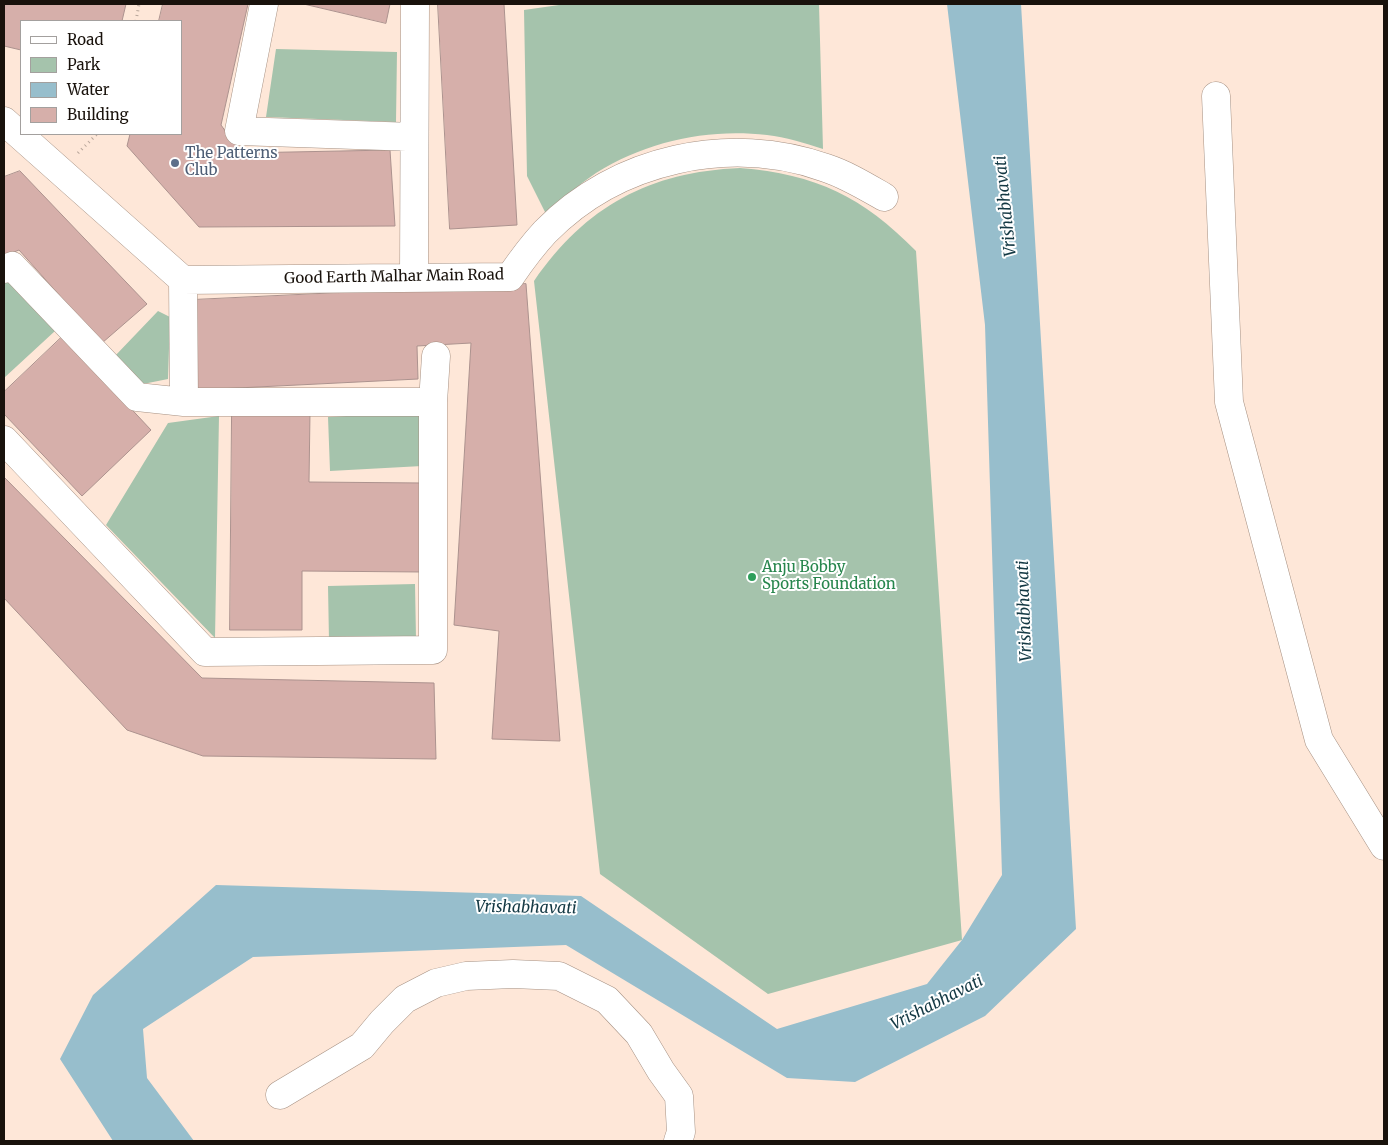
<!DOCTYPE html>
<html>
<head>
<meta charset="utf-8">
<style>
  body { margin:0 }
  #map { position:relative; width:1388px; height:1145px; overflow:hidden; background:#fee7d8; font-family:Merriweather,serif }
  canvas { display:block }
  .frame { position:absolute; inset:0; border:5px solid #19120c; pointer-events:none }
  .legend { position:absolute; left:20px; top:20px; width:162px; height:115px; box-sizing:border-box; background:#fff; border:1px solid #a3a09e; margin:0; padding:6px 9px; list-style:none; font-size:15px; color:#19120c }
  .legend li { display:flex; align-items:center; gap:10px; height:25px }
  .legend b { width:25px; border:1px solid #a3a09e }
</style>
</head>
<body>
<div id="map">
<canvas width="1388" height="1145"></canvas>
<div class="frame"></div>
<ul class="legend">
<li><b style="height:6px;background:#fff"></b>Road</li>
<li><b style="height:14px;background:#a5c3ac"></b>Park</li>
<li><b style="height:14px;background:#97becc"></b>Water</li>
<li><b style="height:14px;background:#d6afaa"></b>Building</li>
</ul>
</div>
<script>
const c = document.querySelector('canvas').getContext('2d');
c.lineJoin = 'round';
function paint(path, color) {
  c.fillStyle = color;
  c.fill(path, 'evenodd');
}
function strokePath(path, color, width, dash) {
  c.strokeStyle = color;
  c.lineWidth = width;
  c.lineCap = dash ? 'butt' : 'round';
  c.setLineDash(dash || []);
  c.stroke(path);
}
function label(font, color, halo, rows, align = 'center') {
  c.font = font + ' Merriweather,serif';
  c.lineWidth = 4;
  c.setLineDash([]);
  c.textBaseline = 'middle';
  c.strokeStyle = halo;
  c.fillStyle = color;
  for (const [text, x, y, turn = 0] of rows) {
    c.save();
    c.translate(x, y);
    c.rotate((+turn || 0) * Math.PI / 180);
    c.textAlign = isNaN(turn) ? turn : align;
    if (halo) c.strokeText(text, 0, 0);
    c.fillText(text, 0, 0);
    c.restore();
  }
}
paint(new Path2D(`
  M566,4H819L823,149C804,143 786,137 767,135C708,128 647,141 596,173C578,185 562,200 546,214L527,176L524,10Z
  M276,49L397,52L396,122L266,117Z
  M740,168C816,174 863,197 916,251L962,940L768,994L600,874L534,281C586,206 649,172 740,168Z
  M8,278L55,331L4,378V280Z
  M158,311L170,317L168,379L143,384L114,357Z
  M420,412L422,466L330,471L328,417Z
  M219,416L215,638L106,525L168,423Z
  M415,584L416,639L329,641L328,586Z`), '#a5c3ac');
paint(new Path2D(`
  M947,4H1021L1076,929L985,1016L855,1082L787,1078L566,945L253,957L143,1029L147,1078L194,1141H113L60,1059L93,995L216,885L581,896L777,1029L927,984L962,940L1002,875L985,325Z`), '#97becc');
const building = new Path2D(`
  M5,4H126L122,21H21V50L4,46Z
  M163,4H248L221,125L241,153L390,150L395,226L199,227L127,146L130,134H181V21H159Z
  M304,4H390L386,23Z
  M438,4H504L517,225L450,229Z
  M20,171L147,304L102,343L19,250L4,256V177Z
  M526,284L560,741L492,739L499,631L454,625L471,343L417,346L418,379L197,390L192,300Z
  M63,336L151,430L82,496L4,414V392Z
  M232,412H310L309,482L423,483V572L302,571V630H230Z
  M4,477L202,678L434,683L436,759L203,756L127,730L4,598Z`);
paint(building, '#d6afaa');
strokePath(building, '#ac928e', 1);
const minor = new Path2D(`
  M264,4L239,131L414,137
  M1216,96L1229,402L1319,740L1384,846
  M4,121L183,280L510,277C521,261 532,246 545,232C617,158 730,134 826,168C847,175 865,186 884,197
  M4,269L12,266L137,397L184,402H433V650L205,652L4,440
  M414,278L415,4
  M183,280L184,402
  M433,402L436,356
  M280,1095L362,1046L382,1022L405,999L436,983L466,976L513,974L559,976L607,1000L639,1034L661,1071L679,1096L681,1132L678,1141`);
strokePath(minor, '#a69183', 29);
strokePath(new Path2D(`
  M136,21L139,4
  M78,153L97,134`), '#b8a69a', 3, [1, 4]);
strokePath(minor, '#fff', 28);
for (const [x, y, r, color] of [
  [175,163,5,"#5c6f8a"],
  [752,577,5,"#2e9e5b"]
]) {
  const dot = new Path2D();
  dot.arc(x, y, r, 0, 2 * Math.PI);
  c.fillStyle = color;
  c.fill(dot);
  strokePath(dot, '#fff', 2);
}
label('15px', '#4e5e75', '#fff', [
  ["The Patterns",185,154],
  ["Club",185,171]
], 'left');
label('15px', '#19120c', '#fff', [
  ["Good Earth Malhar Main Road",394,277,-1]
]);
label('15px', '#27864d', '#fff', [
  ["Anju Bobby",762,568],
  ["Sports Foundation",762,585]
], 'left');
label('italic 16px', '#143944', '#fff', [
  ["Vrishabhavati",1006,206,-96],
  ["Vrishabhavati",1025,611,-92],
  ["Vrishabhavati",526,908,1],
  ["Vrishabhavati",937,1003,-27]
]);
</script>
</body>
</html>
